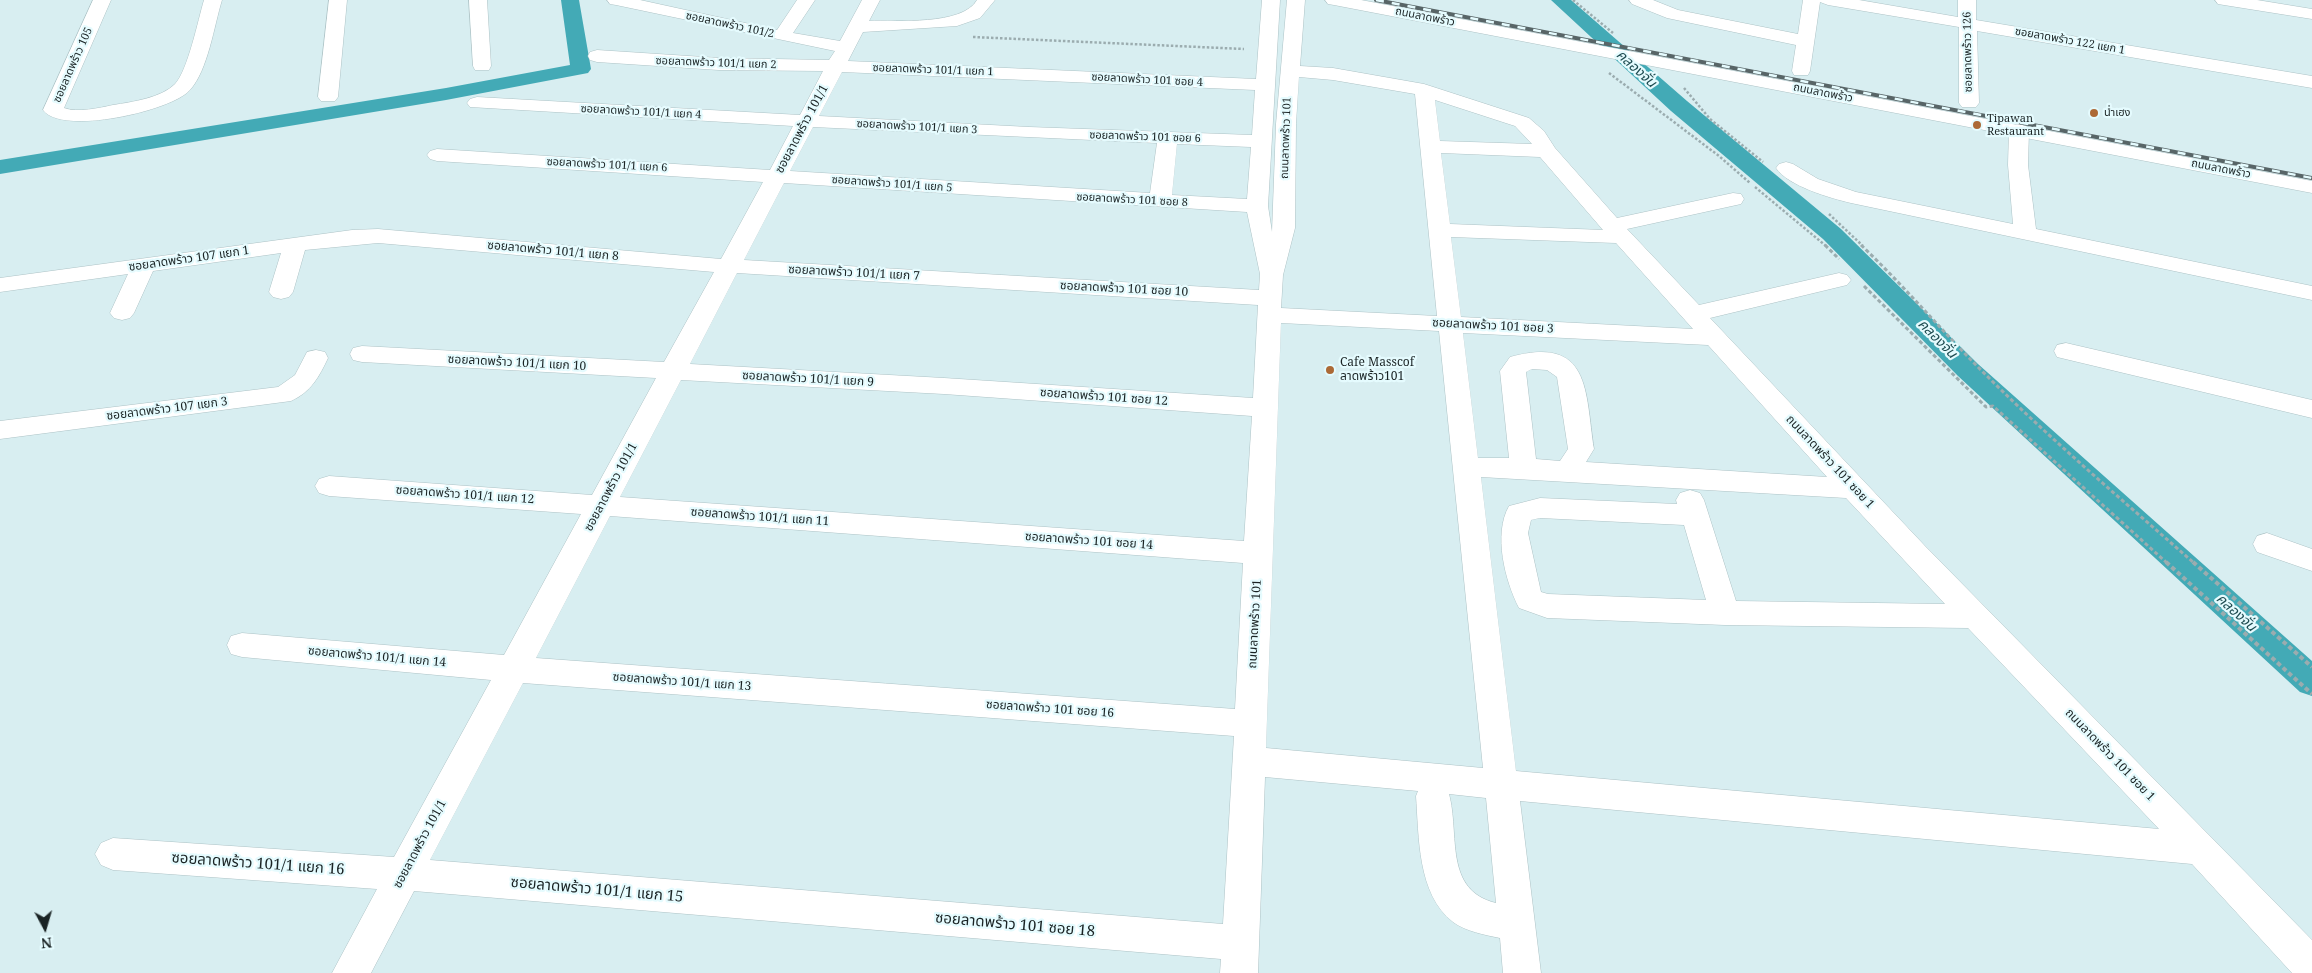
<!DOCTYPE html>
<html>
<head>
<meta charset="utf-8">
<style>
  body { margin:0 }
  #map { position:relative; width:2312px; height:973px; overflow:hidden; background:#d8eef1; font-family:"Noto Serif",serif }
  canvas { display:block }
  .north { position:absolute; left:20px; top:903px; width:50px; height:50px; -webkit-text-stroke:4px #e5fbfe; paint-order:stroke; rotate:174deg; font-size:14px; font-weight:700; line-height:20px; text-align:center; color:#1a2324 }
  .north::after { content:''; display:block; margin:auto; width:18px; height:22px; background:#1a2324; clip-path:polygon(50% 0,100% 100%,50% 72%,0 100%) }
</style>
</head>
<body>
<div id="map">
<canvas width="2312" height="973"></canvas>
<div class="north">N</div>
</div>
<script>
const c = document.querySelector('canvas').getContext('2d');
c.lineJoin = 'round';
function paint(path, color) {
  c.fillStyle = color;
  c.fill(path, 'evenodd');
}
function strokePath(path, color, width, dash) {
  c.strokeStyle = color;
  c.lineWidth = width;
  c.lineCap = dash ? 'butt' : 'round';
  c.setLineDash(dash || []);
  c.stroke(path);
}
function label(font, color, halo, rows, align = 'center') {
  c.font = font + ' "Noto Serif","Noto Sans Thai",serif';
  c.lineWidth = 4.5;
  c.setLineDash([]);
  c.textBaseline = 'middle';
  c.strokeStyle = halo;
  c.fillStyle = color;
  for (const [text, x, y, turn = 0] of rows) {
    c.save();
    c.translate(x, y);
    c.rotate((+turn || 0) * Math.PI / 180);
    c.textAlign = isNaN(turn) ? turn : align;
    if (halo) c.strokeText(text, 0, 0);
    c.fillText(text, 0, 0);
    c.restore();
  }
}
paint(new Path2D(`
  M561,0H579L591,69L588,73L446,100L0,174V160L446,88L570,65Z
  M1551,0H1571L1687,101L1841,229L1978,364L2312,661V696L2300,692L1958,376L1823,239L1671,111Z`), '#43aab6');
const minor = new Path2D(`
  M93,0H111L64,108C78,113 99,108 113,105C132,102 161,98 175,84C188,70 198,20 204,0H222C214,26 208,70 190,90C172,111 61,136 43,110Z
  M329,0H347L338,97L335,101H321L318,97Z
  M469,0H487L491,66L489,70H475L473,66Z
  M607,0H640L777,30L797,0H815L793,33L840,41L862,0H880L869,21C896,20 962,26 977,0H995L980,18L957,26L863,32L848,61L1256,79L1262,0H1280L1268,206L1272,232L1276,124L1287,0H1305L1300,66L1333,68L1424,84L1529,118L1544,131L1555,148L1617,218L1733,193L1741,194L1744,199L1741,204L1627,229L1699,305L1839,273L1847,275L1851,280L1847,285L1710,318L1925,546L2312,940V973H2292L2192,864L1520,801L1541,973H1503L1500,938C1485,935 1465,931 1453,922C1417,894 1419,836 1416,796L1418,791L1265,777L1258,973H1220L1221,959L414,891L371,973H332L377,889L113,870L101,865L95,854L101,843L113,838L394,857L491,680L242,657L231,654L227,645L231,636L242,633L504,655L581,514L329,496L319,493L315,486L319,479L329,476L592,495L656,378L362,362L353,360L350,354L353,348L362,346L664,362L714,272L378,243L305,250L293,292L289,297L281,299L273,297L269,292L281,253L153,271L134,313L130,318L122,320L114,318L110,313L128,274L0,292V278L352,230L378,229L721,259L763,182L437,161L430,159L427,155L430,151L437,149L770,170L793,126L470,107L467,103L470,99L477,97L800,115L823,71L719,70L597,62L590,60L588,56L590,52L597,50L719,58L829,60L835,51L616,5L610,4ZM842,72L1255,90L1252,135L1029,127L819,116ZM1299,77L1333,80L1415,94L1437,316L1281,308L1283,275L1295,228L1296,124ZM1435,100L1515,126L1532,144L1440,141ZM813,127L1157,143L1150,193L790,171ZM1177,144L1251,147L1247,199L1172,195ZM1441,153L1540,157L1603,230L1450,224ZM784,183L1247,212L1260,274L1259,290L744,260ZM1451,237L1616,243L1693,329L1461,317ZM737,273L1258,305L1253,398L944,378L690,364ZM1281,323L1439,331L1483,768L1266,748ZM1463,333L1708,345L1827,477L1586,462L1594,449C1585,391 1591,335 1510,357L1500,371L1509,458H1478ZM1532,369L1547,370L1557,377L1568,449L1560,461L1536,459L1526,372ZM681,380L944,394L1252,416L1244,541L620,497ZM1481,477L1846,498L1945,604L1736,601L1704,500L1700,493L1690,490L1680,493L1676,500L1677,504L1540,498L1509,506C1493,534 1505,581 1519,608L1547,618L1725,625L1968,628L2159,829L1516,771ZM610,516L1243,563L1235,709L536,658ZM1540,518L1684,525L1706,600L1548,594L1541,592L1528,533L1531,520ZM523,683L1234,736L1223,924L430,860ZM1449,794L1486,798L1496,903C1443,890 1460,834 1449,794Z
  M1629,0H1653L1678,10L1798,34L1803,0H1859L1958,17V0H1976V20L2312,76V88L1977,31L1979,103L1976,107H1962L1959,103V27L1828,5L1820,2L1810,71L1808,75H1794L1792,71L1796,45L1667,18L1632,4Z
  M2215,0H2257L2312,9V19L2224,5L2218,4Z
  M2019,124L2026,126L2029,130L2028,165L2036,229L2312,286V300L1851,203C1830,198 1788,186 1776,168L1779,164L1786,162L1793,164L1818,179L1856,192L2013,224L2008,165L2009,130L2012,126Z
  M2066,343L2312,400V418L2057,357L2054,351L2057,345Z
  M316,350L325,352L328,358C319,377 311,392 291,401L0,439V421L278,387L295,375L307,352Z
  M2267,533L2312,549V571L2257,552L2253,544L2257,536Z`);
const major = new Path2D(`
  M1325,0H1361L2312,181V193L1334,5L1328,4Z`);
strokePath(minor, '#adc2c5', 1);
strokePath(major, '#adc2c5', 1);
strokePath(new Path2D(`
  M1573,0L1613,33
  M973,37L1244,49
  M1609,73L1719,156L1750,183
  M1684,88L1710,119L1763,162
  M1755,187L1826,246
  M1829,214L1863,246`), '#9bacaf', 2.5, [2.5, 2]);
strokePath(new Path2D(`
  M1825,245L1839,259
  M1861,245C1901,283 1936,324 1974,363C2044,434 2120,498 2194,563
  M1864,286L1986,407L1993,406L2167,563`), '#9bacaf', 3, [4, 2.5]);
strokePath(new Path2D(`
  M2166,562L2312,694
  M2193,562L2312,667`), '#9bacaf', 4, [4.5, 3]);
paint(minor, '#fff');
paint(major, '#fff');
const rail = new Path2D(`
  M1376,0L2312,178`);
strokePath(rail, '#586567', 4);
strokePath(rail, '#e5fbfe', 2.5, [8]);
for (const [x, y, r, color] of [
  [2094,113,5,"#ac6936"],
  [1977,125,5,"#ac6936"],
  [1330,370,5,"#ac6936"]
]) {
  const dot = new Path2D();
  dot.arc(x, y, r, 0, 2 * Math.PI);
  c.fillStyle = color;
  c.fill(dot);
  strokePath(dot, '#e5fbfe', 2);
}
label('11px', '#1a2324', '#e5fbfe', [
  ["ถนนลาดพร้าว",1425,17,11],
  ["ซอยลาดพร้าว 101/2",730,25,12],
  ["ซอยลาดพร้าว 122 แยก 1",2070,41,10],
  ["ซอยลาดพร้าว 126",1968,52,-91],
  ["ซอยลาดพร้าว 101/1 แยก 2",716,63,2],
  ["ซอยลาดพร้าว 105",73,65,-66],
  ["ซอยลาดพร้าว 101/1 แยก 1",933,70,2],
  ["ซอยลาดพร้าว 101 ซอย 4",1147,80,3],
  ["ถนนลาดพร้าว",1823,93,11],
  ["ซอยลาดพร้าว 101/1 แยก 4",641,112,3],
  ["ซอยลาดพร้าว 101/1 แยก 3",917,127,3],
  ["ซอยลาดพร้าว 101 ซอย 6",1145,137,2],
  ["ถนนลาดพร้าว 101",1286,138,-88],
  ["ซอยลาดพร้าว 101/1 แยก 6",607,165,3],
  ["ถนนลาดพร้าว",2221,169,11],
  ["ซอยลาดพร้าว 101/1 แยก 5",892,184,4],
  ["ซอยลาดพร้าว 101 ซอย 8",1132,200,3]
]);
label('11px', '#1a2324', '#e5fbfe', [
  ["น่ำเฮง",2104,113],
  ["Tipawan",1987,119],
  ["Restaurant",1987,132]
], 'left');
label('12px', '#1a2324', '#e5fbfe', [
  ["ซอยลาดพร้าว 101/1",802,129,-62],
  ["ซอยลาดพร้าว 101/1 แยก 8",553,251,5],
  ["ซอยลาดพร้าว 107 แยก 1",189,259,-8],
  ["ซอยลาดพร้าว 101/1 แยก 7",854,273,3],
  ["ซอยลาดพร้าว 101 ซอย 10",1124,289,3],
  ["ซอยลาดพร้าว 101 ซอย 3",1493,326,3],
  ["ซอยลาดพร้าว 101/1 แยก 10",517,363,3],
  ["ซอยลาดพร้าว 101/1 แยก 9",808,379,3],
  ["ซอยลาดพร้าว 101 ซอย 12",1104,397,4],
  ["ซอยลาดพร้าว 107 แยก 3",167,409,-7],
  ["ถนนลาดพร้าว 101 ซอย 1",1830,462,47],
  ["ซอยลาดพร้าว 101/1",611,487,-62],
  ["ซอยลาดพร้าว 101/1 แยก 12",465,495,4],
  ["ซอยลาดพร้าว 101/1 แยก 11",760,517,4],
  ["ซอยลาดพร้าว 101 ซอย 14",1089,541,4],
  ["ถนนลาดพร้าว 101",1255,624,-87],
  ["ซอยลาดพร้าว 101/1 แยก 14",377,657,5],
  ["ซอยลาดพร้าว 101/1 แยก 13",682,682,4],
  ["ซอยลาดพร้าว 101 ซอย 16",1050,709,4],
  ["ถนนลาดพร้าว 101 ซอย 1",2110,755,46],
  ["ซอยลาดพร้าว 101/1",420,844,-62]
]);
label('12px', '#1a2324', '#e5fbfe', [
  ["Cafe Masscof",1340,363],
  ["ลาดพร้าว101",1340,377]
], 'left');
label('italic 14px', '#1e4b50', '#e5fbfe', [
  ["คลองจั่น",1636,69,42],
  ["คลองจั่น",1937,339,45],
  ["คลองจั่น",2236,613,42]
]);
label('15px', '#1a2324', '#e5fbfe', [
  ["ซอยลาดพร้าว 101/1 แยก 16",258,864,4],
  ["ซอยลาดพร้าว 101/1 แยก 15",597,890,5],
  ["ซอยลาดพร้าว 101 ซอย 18",1015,925,5]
]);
</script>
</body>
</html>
